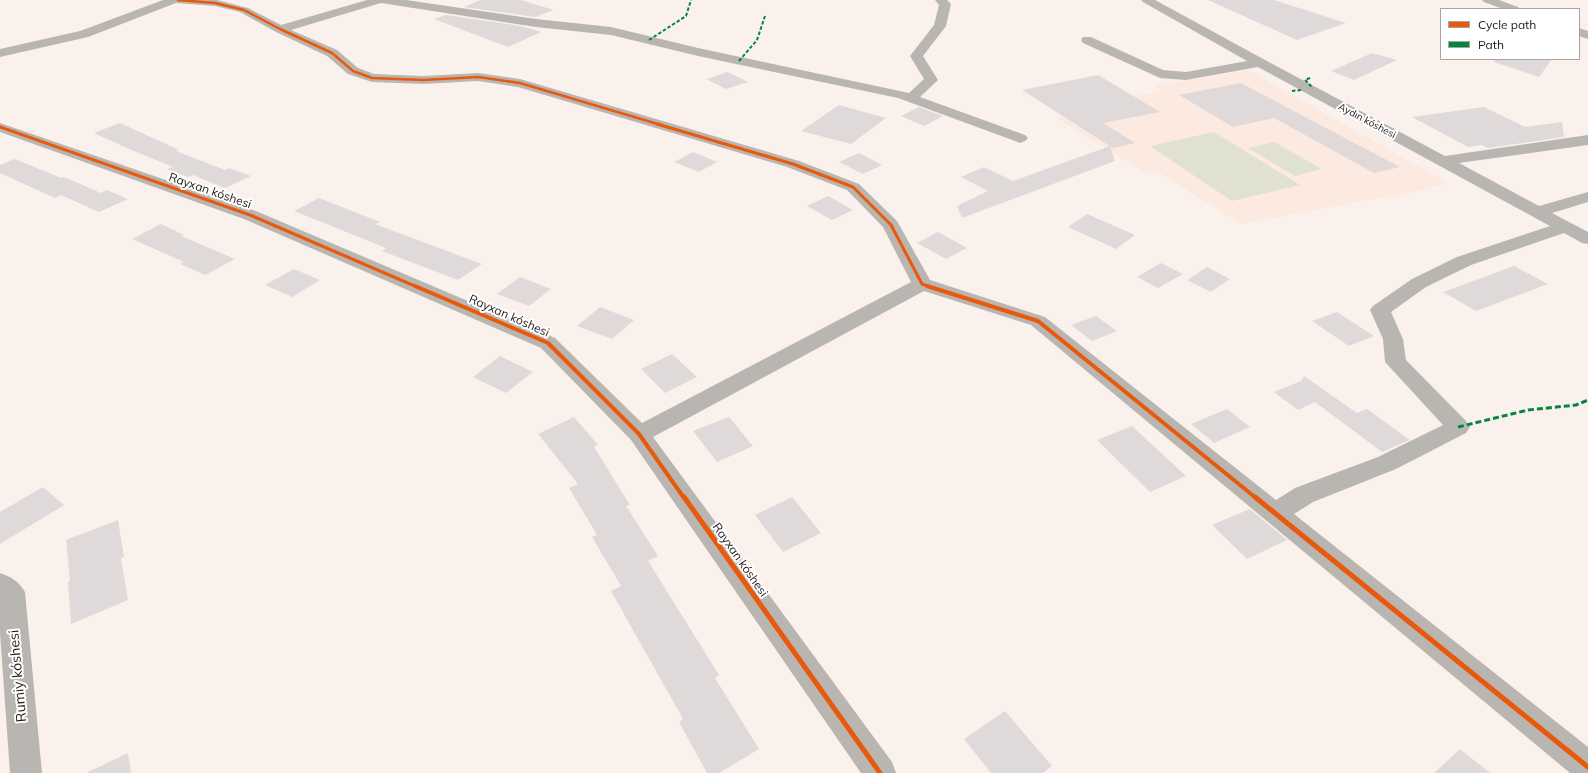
<!DOCTYPE html>
<html>
<head>
<meta charset="utf-8">
<style>
  body { margin:0 }
  #map { position:relative; width:1588px; height:773px; overflow:hidden; background:#faf1ed; font-family:Mulish,sans-serif }
  canvas { display:block }
  .legend { position:absolute; left:1440px; top:8px; width:140px; height:52px; box-sizing:border-box; background:#fff; border:1px solid #a7a4a3; margin:0; padding:5px 7px; list-style:none; font-size:12px; color:#221b18 }
  .legend li { display:flex; align-items:center; gap:8px; height:20px }
  .legend b { width:20px; border:1px solid #a7a4a3 }
</style>
</head>
<body>
<div id="map">
<canvas width="1588" height="773"></canvas>
<ul class="legend">
<li><b style="height:5px;background:#e8590c"></b>Cycle path</li>
<li><b style="height:5px;background:#00873e"></b>Path</li>
</ul>
</div>
<script>
const c = document.querySelector('canvas').getContext('2d');
c.lineJoin = 'round';
function paint(path, color) {
  c.fillStyle = color;
  c.fill(path, 'evenodd');
}
function strokePath(path, color, width, dash) {
  c.strokeStyle = color;
  c.lineWidth = width;
  c.lineCap = dash ? 'butt' : 'round';
  c.setLineDash(dash || []);
  c.stroke(path);
}
function label(font, color, halo, rows, align = 'center') {
  c.font = font + ' Mulish,sans-serif';
  c.lineWidth = 4;
  c.setLineDash([]);
  c.textBaseline = 'middle';
  c.strokeStyle = halo;
  c.fillStyle = color;
  for (const [text, x, y, turn = 0] of rows) {
    c.save();
    c.translate(x, y);
    c.rotate((+turn || 0) * Math.PI / 180);
    c.textAlign = isNaN(turn) ? turn : align;
    if (halo) c.strokeText(text, 0, 0);
    c.fillText(text, 0, 0);
    c.restore();
  }
}
paint(new Path2D(`
  M1248,70L1448,183L1396,197H1384L1241,224L1157,171L1146,173L1056,118L1103,108L1096,103L1162,91L1153,86Z`), '#fce9e0');
paint(new Path2D(`
  M1214,132L1300,185L1232,201L1150,146Z
  M1274,142L1322,169L1295,176L1248,148Z`), '#e0e1d0');
paint(new Path2D(`
  M480,0H521L554,10L535,17L464,7Z
  M1208,0H1274L1346,23L1297,40Z
  M446,15L521,26L541,32L508,47L434,19Z
  M1372,53L1397,60L1354,80L1331,71Z
  M1495,59H1552L1539,77L1494,62Z
  M728,72L748,82L726,89L706,79Z
  M1098,75L1160,112L1103,123L1135,143L1113,148L1022,90Z
  M1241,83L1305,117L1400,167L1374,173L1274,118L1233,127L1179,95Z
  M839,105L886,118L851,144L801,131Z
  M919,107L943,116L924,126L901,116Z
  M1484,107L1525,127L1562,122L1564,137L1488,148L1482,145L1468,147L1412,117Z
  M120,123L179,150L176,151L225,170L229,168L251,176L225,188L193,175L188,177L167,169L173,167L129,149L94,133Z
  M1110,146L1115,161L962,218L957,206L988,191L961,177L984,167L1013,181Z
  M693,152L717,162L699,172L674,162Z
  M859,153L882,165L863,174L839,162Z
  M15,159L61,178L64,177L101,193L107,190L128,199L99,212L61,195L55,198L0,173V165Z
  M828,196L853,210L832,220L807,206Z
  M319,198L380,222L375,224L482,264L458,280L382,251L386,248L294,211Z
  M1087,214L1135,235L1116,249L1068,227Z
  M161,224L184,235L181,236L235,259L205,275L180,264L184,262L132,239Z
  M938,232L967,248L946,259L917,243Z
  M1161,263L1183,274L1158,288L1137,277Z
  M1514,266L1548,284L1476,311L1443,292Z
  M1207,267L1230,279L1211,292L1187,280Z
  M294,269L320,280L292,297L265,285Z
  M520,277L551,289L529,306L497,294Z
  M600,307L634,320L612,339L577,326Z
  M1337,312L1374,336L1349,346L1312,321Z
  M1096,316L1117,331L1092,341L1071,325Z
  M672,354L697,377L665,393L641,369Z
  M500,356L533,372L506,393L473,377Z
  M1304,376L1357,413L1367,409L1410,440L1382,452L1315,402L1298,410L1274,392L1301,381Z
  M1227,409L1250,427L1214,443L1191,424Z
  M574,417L598,445L594,447L630,505L626,506L658,556L648,561L719,675L715,678L759,749L719,773H707L679,722L683,719L611,591L621,586L592,537L597,535L569,488L578,484L538,434Z
  M729,417L753,446L717,462L693,431Z
  M1132,426L1186,476L1150,492L1097,440Z
  M43,487L64,505L0,544V512Z
  M792,497L821,533L783,552L755,515Z
  M1250,509L1287,540L1247,559L1212,525Z
  M118,520L124,557L121,558L128,600L71,624L68,582L70,581L66,540Z
  M1005,711L1052,766L1043,773H991L964,739Z
  M1460,749L1490,773H1434Z
  M128,753L131,773H86Z`), '#e0d9da');
paint(new Path2D(`
  M163,0H217L248,8L281,25L367,0H406L536,19L611,27L698,48L909,93L924,79L910,56L934,25L939,5L935,0H947L951,4L946,26L923,56L938,80L920,97L1025,135L1028,138L1025,141L1020,143L1015,141L898,98L698,56L611,35L536,27L381,3L291,30L337,50L358,68L374,74L423,76L478,73L520,79L799,161L859,184L897,221L930,280L1045,317L1276,500L1295,488L1378,457L1443,425L1385,362L1383,339L1370,310L1373,306L1412,279L1457,257L1550,226L1258,67L1186,80L1160,78L1083,43L1081,40L1083,37H1091L1163,70L1186,72L1247,61L1143,2L1141,0H1155L1265,60L1445,156L1588,135V145L1459,163L1539,206L1588,192V202L1552,213L1588,232V244L1582,243L1564,233L1471,265L1426,287L1391,312L1403,339L1406,360L1466,421L1470,427L1466,433L1396,469L1313,502L1294,514L1588,747V773H1570L1031,325L924,291L653,437L892,762L896,773H861L631,440L541,348L244,219L0,132V123L256,211L555,338L642,423L911,282L883,227L847,190L787,167L518,87L478,81L423,84L372,82L348,74L327,56L276,32L240,12L215,6L176,3L88,37L0,57V49L80,31Z
  M1482,0H1499L1518,7L1520,9H1503L1484,2Z
  M1579,28L1588,31V39L1579,36Z
  M0,573C11,577 19,581 25,592L42,773H10L0,633Z`), '#b9b6b2');
strokePath(new Path2D(`
  M649,40L686,16L691,0
  M739,61L757,40L765,16
  M1310,78L1305,80L1313,88
  M1292,91L1301,90`), '#00873e', 2, [3.5, 2]);
strokePath(new Path2D(`
  M1458,427L1528,410L1576,405L1588,400`), '#00873e', 3, [6, 3]);
strokePath(new Path2D(`
  M178,0L215,3L244,10L280,29L332,53L353,71L372,78L423,80L478,77L520,83L661,125`), '#e8590c', 2.5);
strokePath(new Path2D(`
  M657,124L793,164L853,187L891,225L922,284L930,287
  M0,127L250,215L417,287`), '#e8590c', 3);
strokePath(new Path2D(`
  M415,286L548,343L639,434L684,498
  M927,286L1038,321L1256,498`), '#e8590c', 4);
strokePath(new Path2D(`
  M684,497L880,773
  M1255,497L1588,767`), '#e8590c', 5);
label('10px', '#221b18', '#fff', [
  ["Aydın kóshesi",1367,121,28]
]);
label('12px', '#221b18', '#fff', [
  ["Rayxan kóshesi",210,191,19],
  ["Rayxan kóshesi",509,316,24],
  ["Rayxan kóshesi",740,560,55]
]);
label('14px', '#221b18', '#fff', [
  ["Rumiy kóshesi",18,676,-95]
]);
</script>
</body>
</html>
